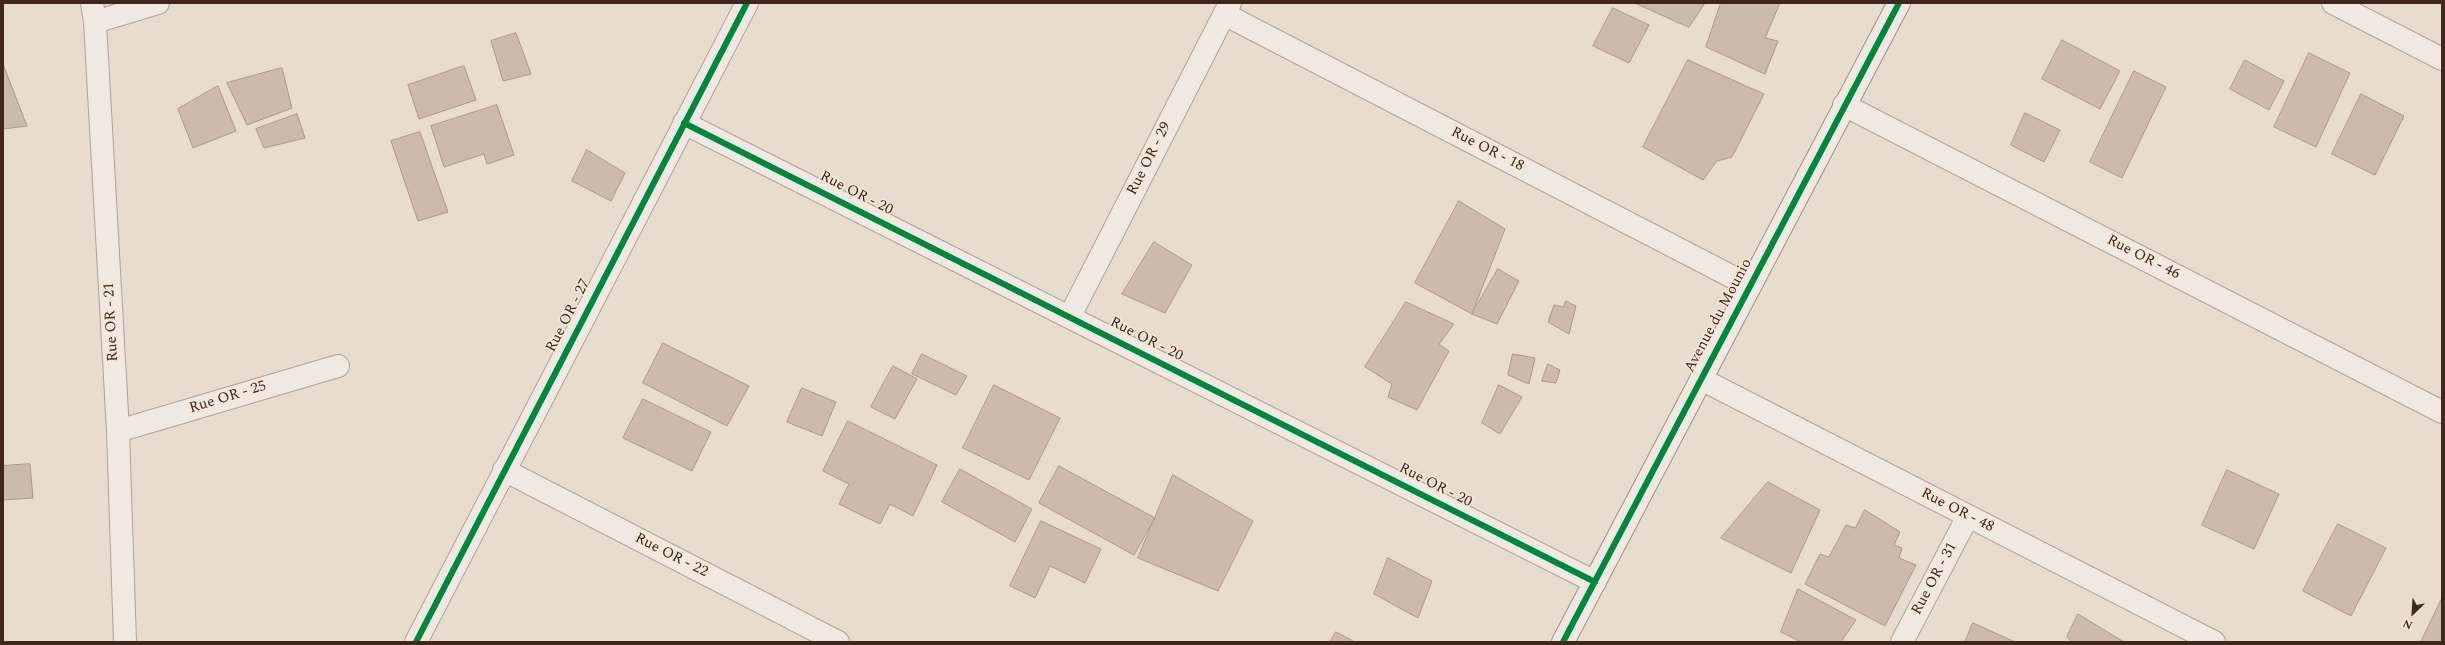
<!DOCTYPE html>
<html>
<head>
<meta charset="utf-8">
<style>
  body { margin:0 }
  #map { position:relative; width:2445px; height:645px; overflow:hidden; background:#e8dcd0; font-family:Spectral,serif }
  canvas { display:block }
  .frame { position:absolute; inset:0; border:4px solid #3f261e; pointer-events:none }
  .north { position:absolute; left:2393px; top:593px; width:40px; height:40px; -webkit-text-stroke:3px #f9e7d6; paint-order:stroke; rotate:205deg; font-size:11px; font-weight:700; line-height:16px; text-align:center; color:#3f261e }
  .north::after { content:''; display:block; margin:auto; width:14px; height:18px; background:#3f261e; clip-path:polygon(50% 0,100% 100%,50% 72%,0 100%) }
</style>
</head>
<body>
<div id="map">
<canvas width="2445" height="645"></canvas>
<div class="frame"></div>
<div class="north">N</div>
</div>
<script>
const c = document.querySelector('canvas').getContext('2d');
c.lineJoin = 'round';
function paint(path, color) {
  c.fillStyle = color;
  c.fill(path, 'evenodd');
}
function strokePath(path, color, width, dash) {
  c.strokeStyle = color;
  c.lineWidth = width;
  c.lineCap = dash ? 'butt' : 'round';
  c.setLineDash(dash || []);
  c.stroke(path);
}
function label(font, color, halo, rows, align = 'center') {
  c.font = font + ' Spectral,serif';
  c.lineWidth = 3;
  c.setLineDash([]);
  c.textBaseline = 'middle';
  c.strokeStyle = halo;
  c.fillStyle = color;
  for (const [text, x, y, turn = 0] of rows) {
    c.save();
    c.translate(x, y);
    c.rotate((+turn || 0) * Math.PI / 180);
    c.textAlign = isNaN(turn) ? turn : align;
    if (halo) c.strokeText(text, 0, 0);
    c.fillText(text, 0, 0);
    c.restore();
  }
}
const building = new Path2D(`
  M1635,3H1705L1689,27Z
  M1721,3H1780L1765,38L1778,41L1765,74L1706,47Z
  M1613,8L1649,25L1629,63L1593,46Z
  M516,33L531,74L503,81L491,41Z
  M2062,40L2120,71L2100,109L2042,79Z
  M2309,53L2350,73L2316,147L2274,127Z
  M1688,60L1764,94L1732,157L1717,161L1703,180L1643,147Z
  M2245,60L2284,81L2269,110L2230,89Z
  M3,64L27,126L3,129Z
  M464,66L476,100L419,119L408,85Z
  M282,68L292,108L247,125L227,83Z
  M2134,71L2166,87L2122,178L2090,162Z
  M218,86L236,131L193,148L178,109Z
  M2361,94L2404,116L2375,175L2332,154Z
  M497,105L514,155L487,164L484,154L444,167L431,126Z
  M2025,113L2060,130L2044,162L2011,145Z
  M297,114L305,138L264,148L256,129Z
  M420,132L448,212L418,221L391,141Z
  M587,150L625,173L611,201L572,181Z
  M1459,201L1505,229L1472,314L1415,283Z
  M1154,242L1192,265L1165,313L1122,294Z
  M1498,269L1519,281L1497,324L1472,314Z
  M1566,301L1576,306L1569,334L1548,322L1554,305L1563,307Z
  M1406,302L1454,324L1439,344L1449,351L1417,410L1388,397L1392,384L1365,367Z
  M663,343L749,386L727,426L643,383Z
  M922,354L967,376L956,395L912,374Z
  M1513,354L1535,358L1529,384L1508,375Z
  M1548,364L1560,370L1556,383L1542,381Z
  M893,366L917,379L895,419L871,407Z
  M994,385L1060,418L1029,480L963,448Z
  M1499,385L1522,397L1500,434L1482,423Z
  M802,388L836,402L822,436L787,422Z
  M643,399L711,432L692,471L623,438Z
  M848,421L937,465L913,516L890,504L880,524L839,504L849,484L823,471Z
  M30,464L33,498L3,500V466Z
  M1059,466L1155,518L1134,555L1039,503Z
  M960,469L1032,509L1015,542L942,502Z
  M2227,470L2279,494L2254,549L2202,525Z
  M1173,475L1253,521L1218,591L1138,558Z
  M1768,482L1820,510L1791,573L1721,538Z
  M1865,510L1900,532L1894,545L1902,548L1899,558L1916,565L1885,626L1805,584L1820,554L1829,557L1846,525L1855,528Z
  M1041,521L1101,549L1085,583L1050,566L1035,598L1010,586Z
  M2338,524L2386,548L2351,616L2303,591Z
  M1388,558L1432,581L1418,618L1374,594Z
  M1798,589L1856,620L1841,642H1801L1781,632Z
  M2442,598V642H2421Z
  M2078,614L2124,642H2072L2067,637Z
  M1973,623L2015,642H1965Z
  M1336,632L1355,642H1330Z`);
paint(building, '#ccb9b0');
strokePath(building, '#a9968d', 1);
const street = new Path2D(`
  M92,3L95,22L118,431L125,642
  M2333,3L2442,59
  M1224,14L1750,286
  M95,22L158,3
  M1844,105L2442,412
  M684,123L1595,582
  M1070,316L1230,3
  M1701,379L2214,642
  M118,431L338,366
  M504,470L838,642
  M416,642L747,3
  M1902,642L1968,516`);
const secondary = new Path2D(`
  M1563,642L1899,3`);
strokePath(street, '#aea198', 24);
strokePath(secondary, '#9d9088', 24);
strokePath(street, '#f0e9e2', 22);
strokePath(secondary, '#f0e9e2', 22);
strokePath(new Path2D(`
  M684,123L1595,582
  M416,642L747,3
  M1563,642L1899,3`), '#00873e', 6);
label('15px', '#3f261e', '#f9e7d6', [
  ["Rue OR - 18",1487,150,27],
  ["Rue OR - 29",1150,159,-63],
  ["Rue OR - 20",856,194,27],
  ["Rue OR - 46",2143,258,27],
  ["Rue OR - 27",569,316,-63],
  ["Avenue du Mounio",1719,316,-62],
  ["Rue OR - 21",112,322,-93],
  ["Rue OR - 20",1146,340,27],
  ["Rue OR - 25",228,398,-17],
  ["Rue OR - 20",1435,486,27],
  ["Rue OR - 48",1957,511,27],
  ["Rue OR - 22",671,556,27],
  ["Rue OR - 31",1935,579,-62]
]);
</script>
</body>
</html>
